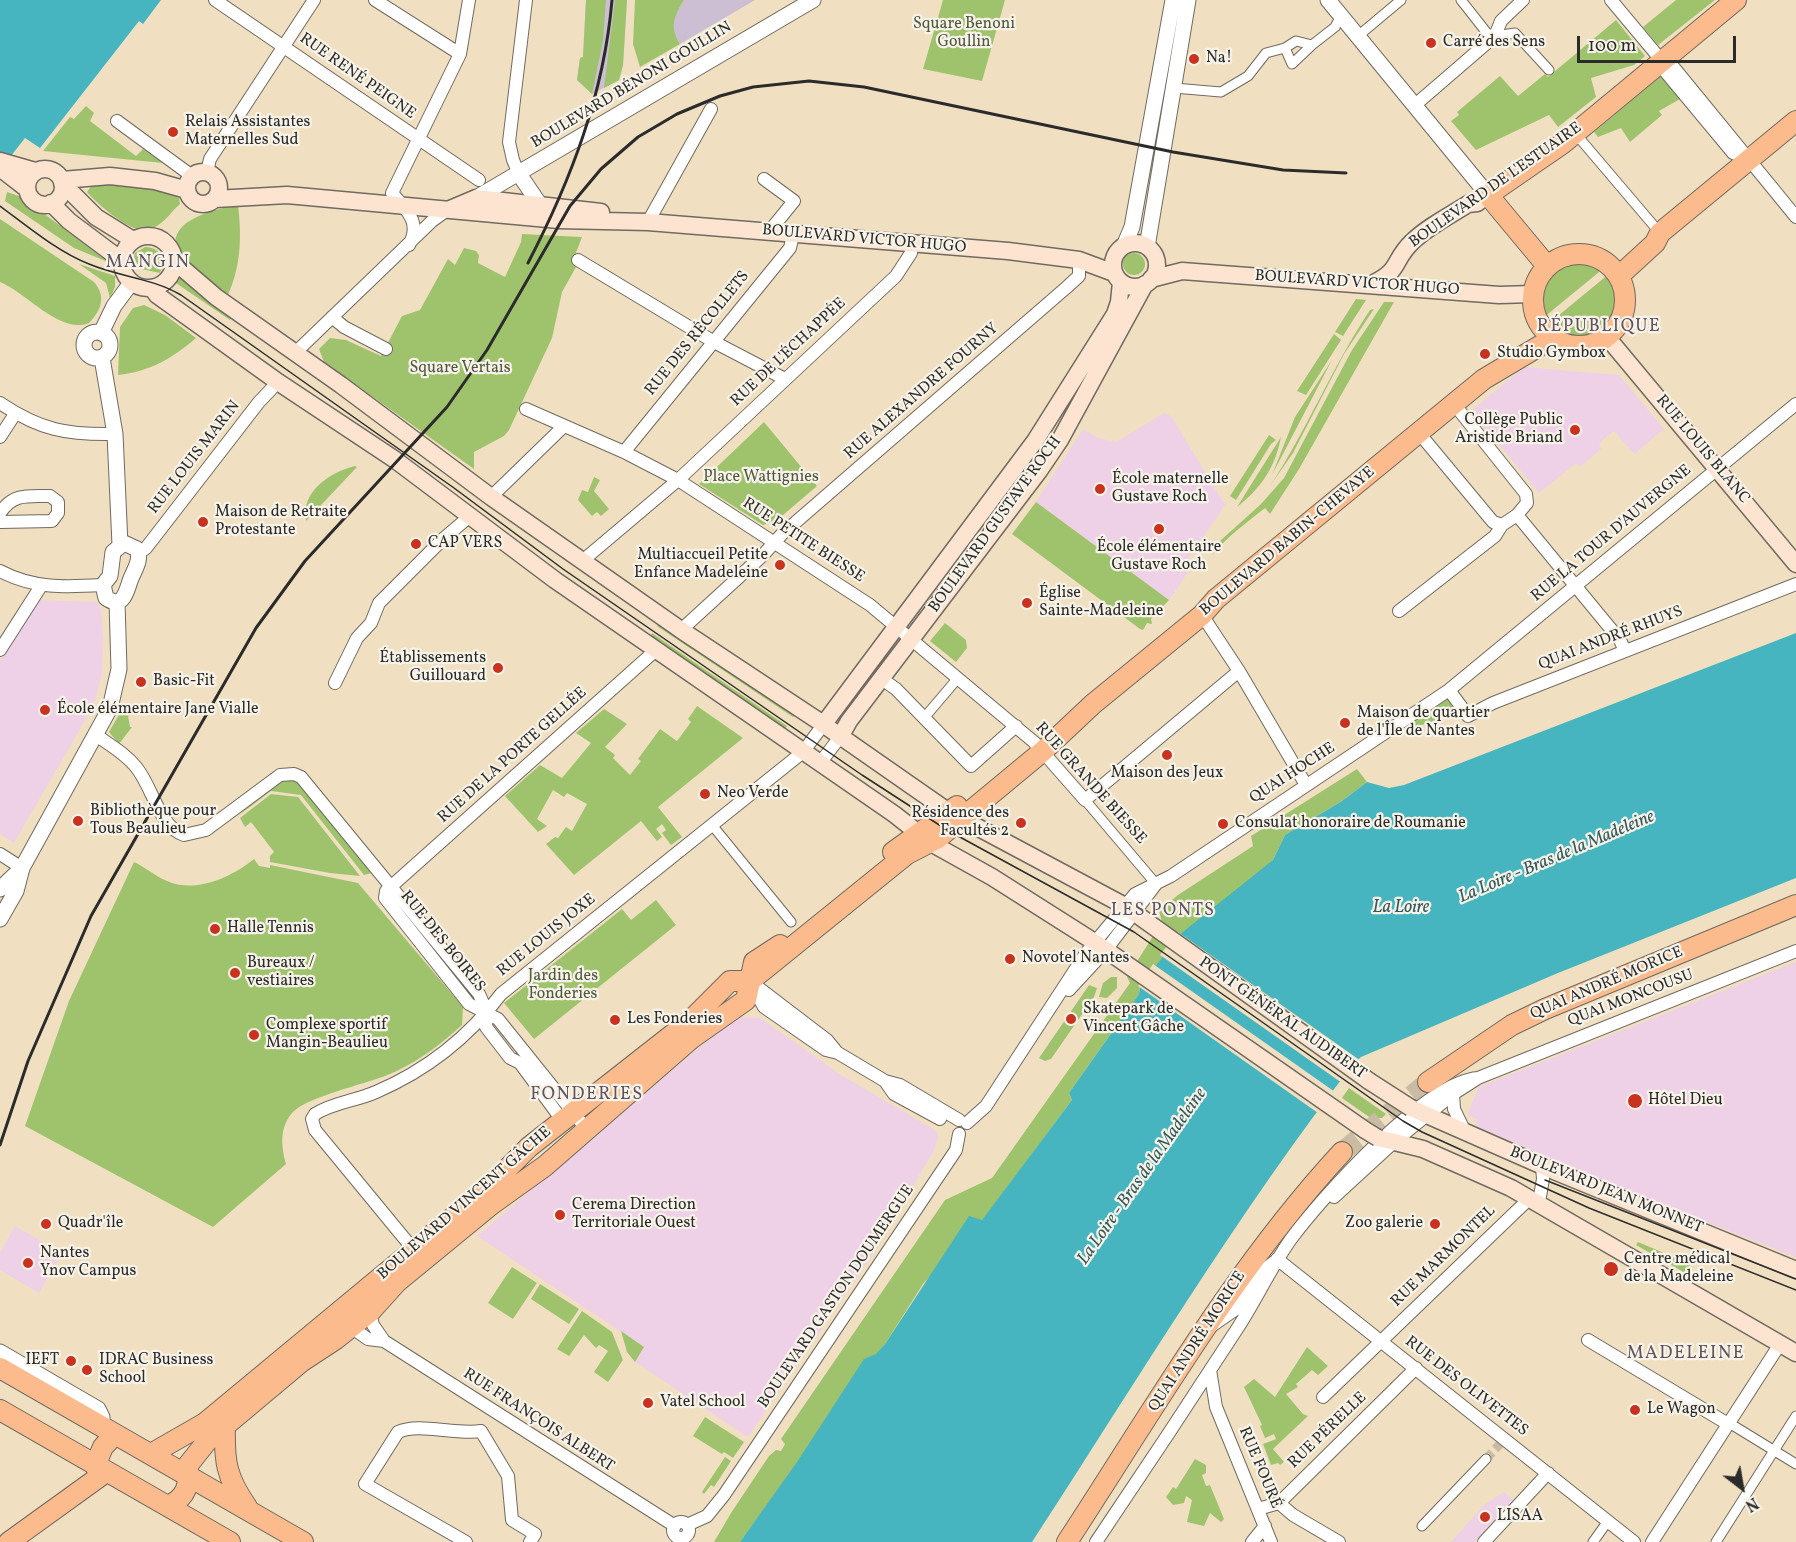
<!DOCTYPE html>
<html>
<head>
<meta charset="utf-8">
<style>
  body { margin:0 }
  #map { position:relative; width:1796px; height:1542px; overflow:hidden; background:#f0e0c1; font-family:Vollkorn,serif }
  canvas { display:block }
  .north { position:absolute; left:1712px; top:1458px; width:60px; height:60px; -webkit-text-stroke:4px #f7f3e8; paint-order:stroke; rotate:149deg; font-size:16px; font-weight:700; line-height:24px; text-align:center; color:#2b2b2b }
  .north::after { content:''; display:block; margin:auto; width:21px; height:27px; background:#2b2b2b; clip-path:polygon(50% 0,100% 100%,50% 72%,0 100%) }
  .scale { position:absolute; left:1577px; top:36px; width:159px; height:27px; box-sizing:border-box; border:3px solid #2b2b2b; border-top:0; padding-left:8px; font-size:18px; line-height:21px; white-space:nowrap; color:#2b2b2b; -webkit-text-stroke:4px #f7f3e8; paint-order:stroke }
</style>
</head>
<body>
<div id="map">
<canvas width="1796" height="1542"></canvas>
<div class="north">N</div>
<div class="scale">100 m</div>
</div>
<script>
const c = document.querySelector('canvas').getContext('2d');
c.lineJoin = 'round';
function paint(path, color) {
  c.fillStyle = color;
  c.fill(path, 'evenodd');
}
function strokePath(path, color, width, dash) {
  c.strokeStyle = color;
  c.lineWidth = width;
  c.lineCap = dash ? 'butt' : 'round';
  c.setLineDash(dash || []);
  c.stroke(path);
}
function label(font, color, halo, rows, align = 'center') {
  c.font = font + ' Vollkorn,serif';
  c.lineWidth = 4.5;
  c.setLineDash([]);
  c.textBaseline = 'middle';
  c.strokeStyle = halo;
  c.fillStyle = color;
  for (const [text, x, y, turn = 0] of rows) {
    c.save();
    c.translate(x, y);
    c.rotate((+turn || 0) * Math.PI / 180);
    c.textAlign = isNaN(turn) ? turn : align;
    if (halo) c.strokeText(text, 0, 0);
    c.fillText(text, 0, 0);
    c.restore();
  }
}
paint(new Path2D(`
  M1524,367L1619,375L1664,429L1634,454L1614,431L1599,443L1601,449L1580,467L1576,463L1539,493L1471,411Z
  M1164,413L1171,416L1225,505L1182,568L1188,572L1169,600L1036,502L1083,429L1098,438L1116,442Z
  M39,600L97,602L101,611L103,638L102,673L96,697L84,722L14,843L0,834V661Z
  M1796,962V1257L1617,1187L1513,1142L1475,1126L1477,1119L1467,1115L1479,1087Z
  M735,1017L760,1018L841,1075L935,1130L938,1137L933,1152L870,1258L748,1437L635,1362L644,1347L477,1236Z
  M15,1226L62,1253L39,1293L0,1270V1252Z
  M1504,1492L1513,1500L1474,1542H1451L1485,1504Z`), '#eed0e7');
paint(new Path2D(`
  M586,0H627L623,65L619,80L592,94L577,80L580,58L583,57Z
  M684,0H755L680,44L673,33V19Z`), '#ccbed3');
paint(new Path2D(`
  M586,0H606L603,41L592,94L577,80L580,58L583,57Z
  M615,0H627L623,65L619,80L604,88Z
  M635,0H684C674,17 669,26 680,44L640,67L633,44Z
  M943,0H1005L982,81L923,69Z
  M1676,0H1715L1658,45L1643,27Z
  M1616,20L1645,56L1634,65L1591,78L1596,97L1558,127L1549,115L1476,150L1451,121L1459,115L1457,112L1500,76L1518,96L1545,74L1548,77Z
  M1661,76L1680,99L1659,111L1662,115L1630,142L1621,128L1598,137L1594,132Z
  M86,106L94,113L90,121L136,156L143,149L163,163L43,151L70,117L74,119Z
  M115,182L156,188L179,198L180,204C170,213 161,228 146,230C131,233 97,204 87,192L92,185Z
  M7,192L22,197L108,262L74,248L5,201Z
  M238,205C242,238 241,269 226,299C212,286 192,273 181,257C158,222 215,209 238,205Z
  M0,219L94,282C106,296 102,310 89,323C60,335 26,292 0,282Z
  M522,234L582,237L572,263L576,267L562,292L552,338L509,430L504,436L474,452V469L324,362L319,349L330,338L346,340L381,356L402,316L420,310L448,259L455,265L464,248L476,251L479,255L478,263L505,277L521,242Z
  M145,247C155,247 161,252 164,261L160,273L132,267L135,253Z
  M1123 264a11 11 0 1 1 22 0a11 11 0 1 1-22 0Z
  M1575,260L1591,261L1604,268L1543,318C1533,291 1547,266 1575,260Z
  M79,264L115,276V287L110,298L106,283Z
  M1610,273C1643,319 1584,366 1547,325Z
  M179,275L235,313L230,320L173,281Z
  M1356,299L1366,300L1343,336L1335,332Z
  M1384,302H1394L1299,469L1270,514L1265,508C1245,524 1229,535 1212,555L1220,541L1261,504L1284,478L1352,350Z
  M144,305L165,315L196,338C173,358 149,372 118,375L120,327L133,308Z
  M1374,309L1344,354L1293,453L1270,486C1307,430 1332,367 1370,310Z
  M1334,334L1341,340L1306,395L1297,391Z
  M1332,360L1272,475L1295,417Z
  M764,422L817,486L776,521L763,525L699,484Z
  M1269,435L1276,440L1271,444L1236,500L1230,496Z
  M1281,437C1275,468 1261,488 1237,507Z
  M355,466L357,467L306,521C300,492 330,472 355,466Z
  M594,477L600,480L594,491L609,509L601,516L597,512L592,516L578,500L582,490L588,492Z
  M1036,502L1169,600L1151,619L1152,624L1147,623L1143,630L1140,629L1012,534Z
  M660,622L796,714L793,717L657,626Z
  M945,623L966,640L967,648L956,662L930,641Z
  M652,633L787,726L785,729L650,637Z
  M1448,699L1460,714L1414,727L1412,722Z
  M125,704L131,715L128,716L130,727H132L119,744L109,732Z
  M697,706L743,738L658,807L682,837L671,845L662,833L666,830L662,824L656,829L662,837L657,841L641,821L574,875L546,844L555,837L558,838L566,827L572,831L587,804L567,793L564,797L553,790L537,819L547,826L538,832L505,796L540,765L562,778L591,743L576,733L604,709L627,724L605,747L615,755L613,758L630,775L641,761L638,759L660,729L677,741L691,722L688,719Z
  M1357,769L1367,782L1342,801L1285,835L1273,860L1140,987L1139,994L1069,1093L1072,1100L982,1221L923,1284L885,1344L740,1542H714L731,1513L769,1456L776,1450L781,1451L785,1444L781,1439L945,1200L992,1178L1130,983L1127,977L1162,922L1159,911L1178,895L1253,846L1251,836Z
  M293,779L302,784L372,873L364,875L301,795L271,791L238,816L277,781Z
  M271,794L298,797L360,876L330,873L270,862V856L274,852L251,822L245,827L240,818Z
  M254,859L259,866L270,868V865L358,883L463,1007L462,1025C439,1046 414,1065 385,1076C364,1084 309,1097 294,1111C279,1126 281,1146 286,1164L213,1227L25,1126L69,1001L134,862C145,867 155,876 167,881C195,894 232,877 254,859Z
  M656,900L676,925L534,1039L504,1003L622,909L631,920Z
  M1111,977H1117V988L1107,998L1099,997L1103,983Z
  M1089,985L1097,988L1094,997L1051,1059L1045,1061L1039,1058Z
  M1349,1088L1386,1114L1382,1118L1372,1119L1342,1098Z
  M1638,1242L1690,1264L1687,1274L1636,1245Z
  M512,1267L537,1283L513,1319L488,1303Z
  M540,1284L579,1309L569,1324L531,1299Z
  M582,1311L612,1332L623,1360L608,1382L594,1372L608,1351L599,1345L596,1348L584,1335L569,1356L557,1349Z
  M621,1331L644,1347L635,1362L627,1352Z
  M1307,1347L1328,1366L1318,1375L1312,1370L1296,1384L1298,1387L1286,1394L1303,1414L1308,1416L1273,1449L1284,1462L1280,1465L1278,1463L1271,1465L1263,1444L1276,1439L1274,1434L1265,1438L1260,1426L1262,1425L1244,1387L1254,1379L1275,1397Z
  M705,1417L744,1442L733,1458L724,1452L722,1454L693,1436Z
  M725,1457L731,1461L714,1487L711,1485L704,1494L702,1492Z
  M1195,1459L1206,1465V1473L1202,1475L1206,1486L1210,1485L1224,1519L1221,1522L1210,1513L1204,1526L1187,1522L1192,1500L1186,1496L1184,1503L1173,1505L1166,1497L1173,1487L1176,1489Z`), '#9fc36d');
paint(new Path2D(`
  M0,0H161L143,24L139,21L40,148L25,138L0,170Z
  M1796,633V878L1558,973L1361,1057L1354,1063C1236,1215 1137,1381 1032,1542H740L797,1462L864,1359L876,1354L885,1344L969,1216L982,1220L1072,1100L1069,1093L1139,994L1140,987L1179,935L1273,860L1285,835L1342,801L1367,782L1389,788L1404,785Z`), '#46b5bf');
paint(new Path2D(`
  M1178,932L1361,1061L1342,1083L1160,955Z
  M1153,964L1335,1092L1318,1113L1138,986Z`), '#f0e0c1');
strokePath(new Path2D(`
  M1486,1459L1500,1444`), '#c9bca3', 9, [9, 4.5]);
strokePath(new Path2D(`
  M1342,1152L1428,1082`), '#c9bca3', 20, [20, 10]);
const pedestrian = new Path2D(`
  M1461,0L1487,33L1495,36L1515,33L1549,70
  M1358,36L1401,0
  M1285,48L1292,64L1312,45
  M1174,88L1221,92L1248,76L1266,53L1285,48L1296,41L1312,45L1335,27L1341,16
  M1575,133L1660,233
  M924,718L958,678
  M1085,800L1156,884
  M712,825L791,922
  M1734,1426L1796,1464
  M1422,1526L1486,1459
  M1593,1542L1608,1521
  M1716,1542L1796,1416`);
const minor = new Path2D(`
  M215,0L479,180
  M375,0L460,54
  M1611,0L1662,61
  M1666,58L1796,217
  M1659,64L1733,153L1748,159
  M1415,105L1495,36L1501,21L1523,0
  M117,121L192,176
  M207,172L210,159L314,0
  M519,174L513,160L509,142L526,0
  M764,179L794,201L768,233
  M648,222L711,109
  M409,245C422,222 406,210 392,193L460,54L469,0
  M578,260L714,342L785,379
  M332,317L344,327L386,349
  M296,352L432,221L447,210
  M0,403C40,430 67,435 115,434
  M526,409L624,452L678,480L870,605L1034,742L1085,800L1239,671
  M1419,433L1493,522L1502,525L1517,515L1527,503L1526,494L1454,404
  M0,437L15,414
  M624,452L790,248L793,235
  M491,497L564,426
  M0,513C13,493 28,496 50,496L58,502V513L52,521L0,522
  M1517,515L1620,640L1625,651
  M139,553L146,548L259,402L278,382
  M581,562L678,480L896,276L911,253L912,245
  M0,571C34,589 66,587 103,585
  M1399,611L1495,536L1502,525
  M1202,615L1239,671L1306,785
  M681,630L763,555L782,534L1067,287L1079,276V260
  M0,650L41,586
  M882,679L896,689L971,766L1016,726
  M335,683L357,638L371,623L379,603L443,539L470,516
  M1449,690L1468,716L1493,703L1796,584
  M96,735C110,745 126,754 136,767C153,787 158,826 184,835L206,830L280,775L294,774L301,777L479,994L487,1012L486,1027L510,1058L520,1063L562,1120
  M820,763L840,737
  M0,854L22,868
  M750,982L764,1007L826,1050L838,1053L885,1081L900,1085L959,1120
  M751,982L827,1040L836,1051
  M1069,990L1106,950L1156,884
  M885,1081L894,1094L940,1119
  M1453,1094L1454,1109L1465,1132
  M967,1123L986,1106L1086,953L1135,894L1171,876L1449,690L1796,404
  M588,1131L498,1019L469,1004L385,898L386,891L656,650
  M1334,1197L1395,1141L1453,1094L1478,1078L1796,951
  M1539,1202L1543,1179L1542,1166
  M418,1255L315,1130L312,1119L315,1114C334,1102 356,1101 376,1092C427,1070 468,1038 501,994L803,752L823,725
  M1277,1259L1634,1542
  M370,1312L373,1325L384,1341L675,1526
  M351,1327L368,1339L384,1341
  M1210,1327L1236,1309L1258,1274L1274,1262
  M1588,1340L1728,1424
  M1210,1370L1216,1407L1271,1542
  M1323,1397L1530,1198
  M481,1431L508,1476L512,1520L535,1534L530,1542
  M1279,1503L1293,1515L1339,1542
  M1258,1509L1279,1503L1416,1368
  M673 1530a8 8 0 1 1 16 0a8 8 0 1 1-16 0Z
  M687,1525L707,1516L724,1495L956,1150L959,1134
  M466,1542L365,1484L398,1432C419,1422 454,1435 481,1431
  M1096,1542C1144,1471 1191,1400 1237,1329C1256,1300 1271,1267 1291,1239C1323,1196 1425,1082 1478,1078
  M1252,1542L1265,1526
  M1484,1542L1548,1473
  M1652,1542L1780,1344`);
const tertiary = new Path2D(`
  M1328,0L1488,195
  M519,174L540,205
  M476,198L813,0
  M1124,246L1132,227L1173,0
  M1147,247L1188,0
  M84 345a13 13 0 1 1 26 0a13 13 0 1 1-26 0Z
  M101,333L114,306L131,283
  M102,358L115,434L120,545
  M124,543L137,549C142,560 134,570 130,581C126,593 123,609 106,598L103,585L110,576L113,552Z
  M0,889L22,868
  M0,919L16,891L22,868L110,708L119,669L117,602
  M0,1352L98,1409L102,1417V1426`);
const secondary = new Path2D(`
  M0,161L35,171
  M0,168L27,189
  M27 187a18 18 0 1 1 36 0a18 18 0 1 1-36 0Z
  M187 188a16 16 0 1 1 32 0a16 16 0 1 1-32 0Z
  M62,180L110,176L155,181L187,190
  M62,183L96,217L133,240
  M215,199L287,195L559,220L648,222L1008,251L1079,260L1114,273
  M51,203L69,221L121,260
  M450,209L476,198L601,212
  M122 262a26 26 0 1 1 52 0a26 26 0 1 1-52 0Z
  M1113 265a22 22 0 1 1 44 0a22 22 0 1 1-44 0Z
  M174,261L216,297L341,385L491,497L681,630L817,720L949,812L1125,906L1369,1081
  M1151,279L1182,271L1499,295L1533,294
  M1374,283C1401,270 1393,260 1412,242C1427,227 1449,216 1468,204L1477,203L1488,195
  M152,288L157,295L278,382L394,459L555,580L894,814L931,843L992,877L1096,943L1365,1130
  M1607,337L1796,564
  M823,725L1035,441L1115,314L1119,302L1121,282
  M840,737L849,721L1039,471L1060,440L1145,284
  M1411,1108L1554,1171L1796,1270
  M1378,1138L1423,1149L1511,1188L1796,1353`);
const primary = new Path2D(`
  M1533 300a46 46 0 1 1 92 0a46 46 0 1 1-92 0Z
  M1547,266L1488,195L1562,144L1736,0
  M1619,276L1655,243L1660,233L1796,121
  M893,852L957,806
  M1428,1082L1512,1025L1545,1009L1796,905
  M0,1368L303,1542
  M0,1410L230,1542
  M225,1425C224,1461 226,1477 247,1507
  M151,1454L205,1423L486,1190L529,1147L691,1020L730,981H750L754,962L780,945
  M95,1466L103,1447L115,1434
  M168,1506C188,1497 189,1484 188,1465L208,1440L301,1362L336,1339L370,1312L397,1282L492,1204L545,1166L692,1038L746,1000L750,981L907,854L938,838L1043,751L1093,704L1202,615L1216,599L1484,379L1553,338
  M9,1542L106,1472
  M1067,1542C1154,1409 1234,1269 1342,1152`);
strokePath(pedestrian, '#706a60', 11);
strokePath(minor, '#706a60', 14);
strokePath(tertiary, '#706a60', 17);
strokePath(secondary, '#706a60', 19);
strokePath(primary, '#706a60', 22);
strokePath(pedestrian, '#fff', 9);
strokePath(minor, '#fff', 12);
strokePath(tertiary, '#fff', 15);
strokePath(secondary, '#fde4d1', 16);
strokePath(primary, '#fbbb8d', 20);
strokePath(new Path2D(`
  M0,206C27,226 58,252 89,264C120,277 152,278 181,295L454,488L563,569L862,775L947,830L1134,932L1403,1121L1422,1132L1589,1208L1796,1290
  M1545,1180L1796,1279`), '#2b2b2b', 1.5);
strokePath(new Path2D(`
  M528,263C571,180 604,94 612,0
  M0,1145L28,1061L91,916L256,628L305,561L447,407L487,350L570,206L601,169L638,137L677,114L720,96L753,87L809,81L864,87L1173,152L1283,170L1346,173`), '#2b2b2b', 3);
const secondaryBridge = new Path2D(`
  M1369,1081L1411,1108
  M1365,1130L1378,1138`);
strokePath(secondaryBridge, '#706a60', 19, []);
strokePath(secondaryBridge, '#fde4d1', 16);
for (const [x, y, r, color] of [
  [1431,43,6,"#c8321e"],
  [1194,59,6,"#c8321e"],
  [173,132,6,"#c8321e"],
  [1485,354,6,"#c8321e"],
  [1575,430,6,"#c8321e"],
  [1100,489,6,"#c8321e"],
  [203,522,6,"#c8321e"],
  [1159,529,6,"#c8321e"],
  [416,544,6,"#c8321e"],
  [780,565,6,"#c8321e"],
  [1027,603,6,"#c8321e"],
  [498,668,6,"#c8321e"],
  [141,682,6,"#c8321e"],
  [45,710,6,"#c8321e"],
  [1345,723,6,"#c8321e"],
  [1167,755,6,"#c8321e"],
  [705,794,6,"#c8321e"],
  [78,821,6,"#c8321e"],
  [1021,823,6,"#c8321e"],
  [1223,824,6,"#c8321e"],
  [215,929,6,"#c8321e"],
  [1010,959,6,"#c8321e"],
  [235,973,6,"#c8321e"],
  [1071,1019,6,"#c8321e"],
  [615,1020,6,"#c8321e"],
  [254,1035,6,"#c8321e"],
  [1635,1101,8,"#c8321e"],
  [560,1215,6,"#c8321e"],
  [46,1224,6,"#c8321e"],
  [1435,1224,6,"#c8321e"],
  [28,1263,6,"#c8321e"],
  [1611,1269,8,"#c8321e"],
  [71,1361,6,"#c8321e"],
  [87,1370,6,"#c8321e"],
  [648,1403,6,"#c8321e"],
  [1635,1410,6,"#c8321e"],
  [1485,1517,6,"#c8321e"]
]) {
  const dot = new Path2D();
  dot.arc(x, y, r, 0, 2 * Math.PI);
  c.fillStyle = color;
  c.fill(dot);
  strokePath(dot, '#f7f3e8', 2);
}
label('16px', '#4e593f', '#f7f3e8', [
  ["Square Benoni",964,25],
  ["Goullin",964,43],
  ["Square Vertais",460,369],
  ["Place Wattignies",761,478],
  ["Jardin des",563,977],
  ["Fonderies",563,995]
]);
label('16px', '#2b2b2b', '#f7f3e8', [
  ["Carré des Sens",1443,43],
  ["Na!",1206,59],
  ["Relais Assistantes",185,123],
  ["Maternelles Sud",185,141],
  ["Studio Gymbox",1497,354],
  ["Collège Public",1563,421,"right"],
  ["Aristide Briand",1563,439,"right"],
  ["École maternelle",1112,480],
  ["Gustave Roch",1112,498],
  ["Maison de Retraite",215,513],
  ["Protestante",215,531],
  ["CAP VERS",428,544],
  ["École élémentaire",1159,548,"center"],
  ["Gustave Roch",1159,566,"center"],
  ["Multiaccueil Petite",768,556,"right"],
  ["Enfance Madeleine",768,574,"right"],
  ["Église",1039,594],
  ["Sainte-Madeleine",1039,612],
  ["Établissements",486,659,"right"],
  ["Guillouard",486,677,"right"],
  ["Basic-Fit",153,682],
  ["École élémentaire Jane Vialle",57,710],
  ["Maison de quartier",1357,714],
  ["de l'Île de Nantes",1357,732],
  ["Maison des Jeux",1167,774,"center"],
  ["Neo Verde",717,794],
  ["Bibliothèque pour",90,812],
  ["Tous Beaulieu",90,830],
  ["Résidence des",1009,814,"right"],
  ["Facultés 2",1009,832,"right"],
  ["Consulat honoraire de Roumanie",1235,824],
  ["Halle Tennis",227,929],
  ["Novotel Nantes",1022,959],
  ["Bureaux /",247,964],
  ["vestiaires",247,982],
  ["Skatepark de",1083,1010],
  ["Vincent Gâche",1083,1028],
  ["Les Fonderies",627,1020],
  ["Complexe sportif",266,1026],
  ["Mangin-Beaulieu",266,1044],
  ["Hôtel Dieu",1648,1101],
  ["Cerema Direction",572,1206],
  ["Territoriale Ouest",572,1224],
  ["Quadr'île",58,1224],
  ["Zoo galerie",1423,1224,"right"],
  ["Nantes",40,1254],
  ["Ynov Campus",40,1272],
  ["Centre médical",1624,1260],
  ["de la Madeleine",1624,1278],
  ["IEFT",59,1361,"right"],
  ["IDRAC Business",99,1361],
  ["School",99,1379],
  ["Vatel School",660,1403],
  ["Le Wagon",1647,1410],
  ["LISAA",1497,1517]
], 'left');
label('16px', '#2b2b2b', '#f7f3e8', [
  ["RUE RENÉ PEIGNE",357,77,35],
  ["BOULEVARD BÉNONI GOULLIN",632,86,-31],
  ["BOULEVARD DE L'ESTUAIRE",1496,186,-35],
  ["BOULEVARD VICTOR HUGO",864,240,5],
  ["BOULEVARD VICTOR HUGO",1357,284,4],
  ["RUE DES RÉCOLLETS",698,334,-51],
  ["RUE DE L'ÉCHAPPÉE",789,353,-43],
  ["RUE ALEXANDRE FOURNY",922,392,-41],
  ["RUE LOUIS BLANC",1702,450,50],
  ["RUE LOUIS MARIN",195,458,-52],
  ["BOULEVARD GUSTAVE ROCH",996,525,-54],
  ["RUE LA TOUR D'AUVERGNE",1612,534,-40],
  ["RUE PETITE BIESSE",803,541,33],
  ["BOULEVARD BABIN-CHEVAYE",1288,542,-40],
  ["QUAI ANDRÉ RHUYS",1611,639,-21],
  ["RUE DE LA PORTE GELLÉE",513,756,-42],
  ["QUAI HOCHE",1293,774,-33],
  ["RUE GRANDE BIESSE",1090,784,48],
  ["RUE LOUIS JOXE",547,936,-39],
  ["RUE DES BOIRES",442,942,51],
  ["QUAI ANDRÉ MORICE",1607,984,-23],
  ["QUAI MONCOUSU",1631,999,-21],
  ["PONT GÉNÉRAL AUDIBERT",1282,1019,35],
  ["BOULEVARD JEAN MONNET",1606,1191,22],
  ["BOULEVARD VINCENT GÂCHE",465,1204,-41],
  ["RUE MARMONTEL",1444,1257,-44],
  ["BOULEVARD GASTON DOUMERGUE",837,1297,-56],
  ["QUAI ANDRÉ MORICE",1198,1342,-57],
  ["RUE DES OLIVETTES",1466,1387,38],
  ["RUE FRANÇOIS ALBERT",538,1421,33],
  ["RUE PÉRELLE",1328,1431,-44],
  ["RUE FOURÉ",1259,1468,67]
]);
c.letterSpacing = '1.5px';
label('18px', '#61535e', '#f7f3e8', [
  ["MANGIN",148,264],
  ["RÉPUBLIQUE",1599,328],
  ["LES PONTS",1163,912],
  ["FONDERIES",587,1096],
  ["MADELEINE",1686,1355]
]);
c.letterSpacing = '0px';
label('italic 18px', '#345b5f', '#f7f3e8', [
  ["La Loire - Bras de la Madeleine",1557,858,-23],
  ["La Loire",1401,909],
  ["La Loire - Bras de la Madeleine",1143,1177,-55]
]);
</script>
</body>
</html>
